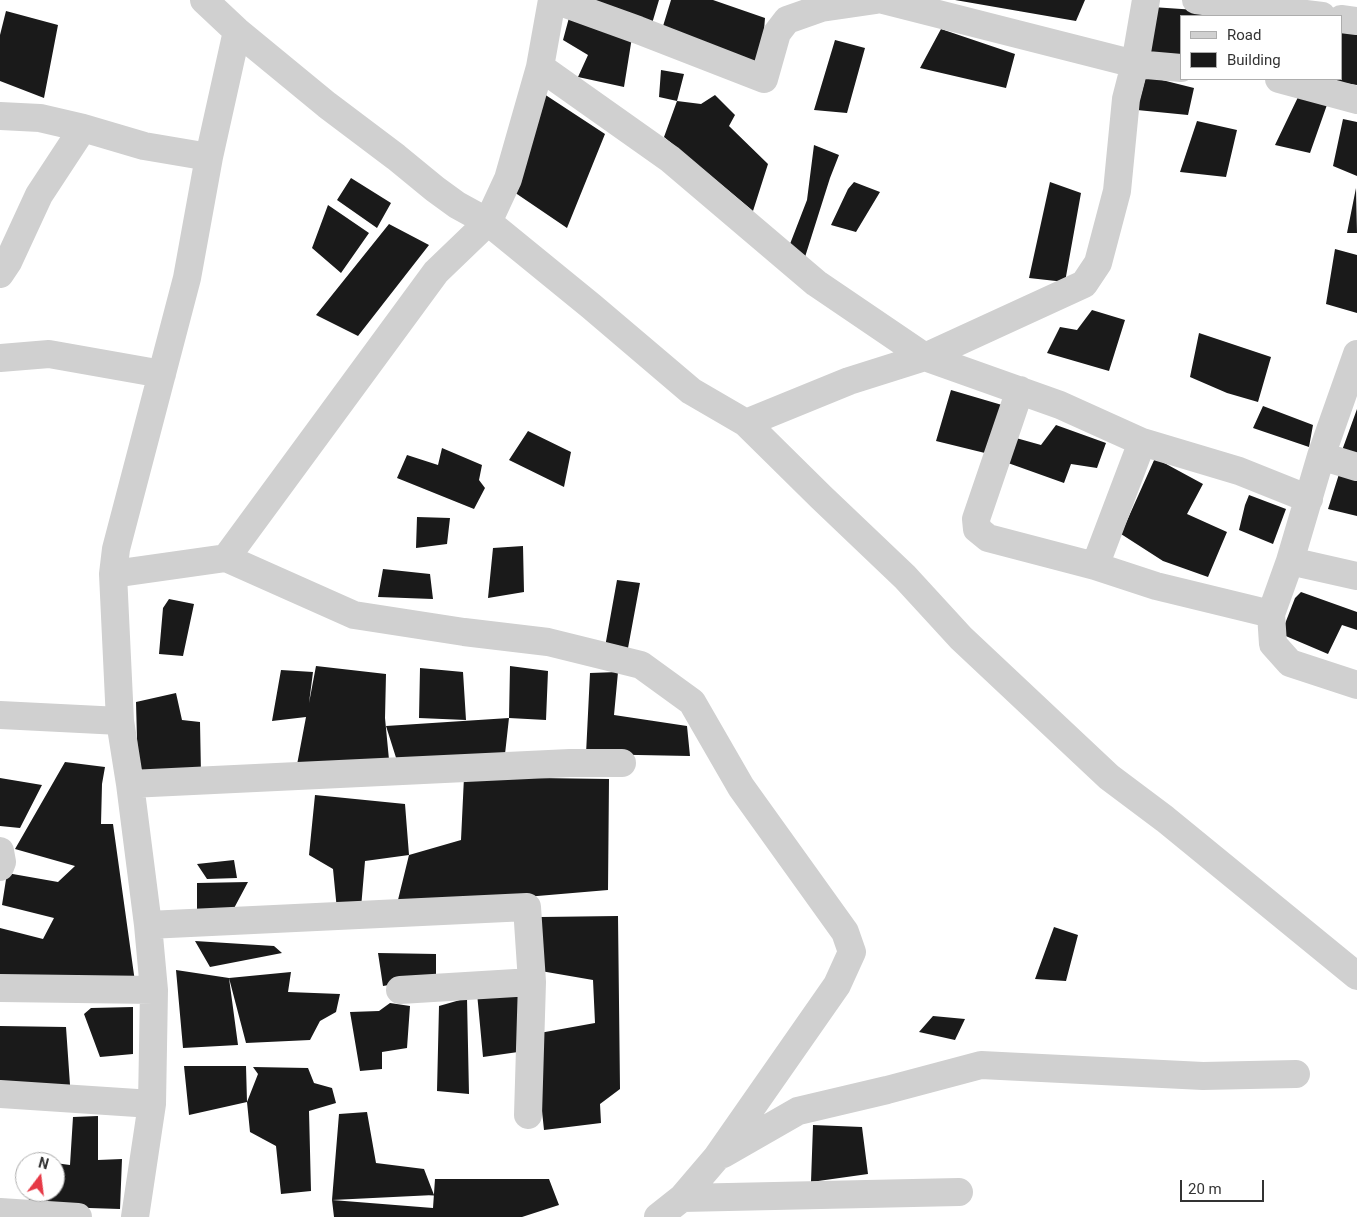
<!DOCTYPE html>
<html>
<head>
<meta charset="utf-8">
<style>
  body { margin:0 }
  #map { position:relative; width:1357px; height:1217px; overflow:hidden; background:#fff; font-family:Roboto,sans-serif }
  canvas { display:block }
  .legend { position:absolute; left:1180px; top:15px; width:162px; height:65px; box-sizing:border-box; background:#fff; border:1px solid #adadad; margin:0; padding:6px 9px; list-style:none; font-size:15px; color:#333 }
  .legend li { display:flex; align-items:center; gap:10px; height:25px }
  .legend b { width:25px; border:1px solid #adadad }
  .north { position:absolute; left:15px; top:1152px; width:50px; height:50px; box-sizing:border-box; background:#fff; border:1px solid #adadad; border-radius:50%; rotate:15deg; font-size:14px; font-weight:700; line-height:20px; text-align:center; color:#333 }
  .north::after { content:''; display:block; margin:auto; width:18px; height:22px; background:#e63946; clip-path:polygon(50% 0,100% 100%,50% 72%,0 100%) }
  .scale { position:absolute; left:1180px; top:1180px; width:84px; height:22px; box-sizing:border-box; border:2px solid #333; border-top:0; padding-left:6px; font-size:15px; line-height:18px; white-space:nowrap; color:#333; -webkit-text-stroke:4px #fff; paint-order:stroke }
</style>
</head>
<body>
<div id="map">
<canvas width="1357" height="1217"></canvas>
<ul class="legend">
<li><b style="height:6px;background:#d0d0d0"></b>Road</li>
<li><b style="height:14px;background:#1a1a1a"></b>Building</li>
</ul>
<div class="north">N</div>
<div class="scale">20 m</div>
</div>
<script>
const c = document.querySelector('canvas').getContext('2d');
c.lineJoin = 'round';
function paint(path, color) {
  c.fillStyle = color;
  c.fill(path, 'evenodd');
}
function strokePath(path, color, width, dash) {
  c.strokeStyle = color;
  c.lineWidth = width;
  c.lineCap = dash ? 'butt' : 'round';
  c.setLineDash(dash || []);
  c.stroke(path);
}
paint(new Path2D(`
  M571,0H659L651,27Z
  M671,0H713L765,18L761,66L660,36Z
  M955,0H1085L1076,21Z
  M1152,7L1211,11L1210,16H1181V64L1150,63Z
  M6,11L58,25L44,98L0,81V35Z
  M570,14L633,31L624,87L578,77L588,55L563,40Z
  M1341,24L1357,27V85L1324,80L1341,79Z
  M941,29L1015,54L1006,88L920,68Z
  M835,40L865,48L847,113L814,110Z
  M661,70L684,74L677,101L701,104L715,95L735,115L729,126L768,164L753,211L664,137L677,101L659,97Z
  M1146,76L1194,88L1188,115L1137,110Z
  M541,92L605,134L567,228L514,192Z
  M1299,95L1328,102L1310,153L1275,145Z
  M1343,119L1357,122V176L1333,166Z
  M1197,121L1237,130L1226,177L1180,172Z
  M814,145L839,155L830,178L805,257L790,244L807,200Z
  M351,178L391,203L377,228L337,200Z
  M854,182L880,192L856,232L831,225L848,189Z
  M1050,182L1081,193L1065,282L1029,278Z
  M1356,188L1357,233H1347Z
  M328,205L369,233L341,273L312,248Z
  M389,224L429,245L358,336L316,315Z
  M1335,249L1357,255V313L1326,304Z
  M1092,310L1125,320L1109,371L1047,353L1060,327L1077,330Z
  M1199,333L1271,357L1258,402L1227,393L1190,377Z
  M951,390L1002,405L989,454L936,441Z
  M1263,406L1313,425L1309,447L1253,428Z
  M1357,409V460L1340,456Z
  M1056,425L1106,443L1097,468L1071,464L1064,483L1008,463L1016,438L1041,445Z
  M528,431L571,452L564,487L509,460Z
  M442,448L482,465L479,480L485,488L474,509L397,478L407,455L438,465Z
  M1155,458L1203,484L1187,514L1227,532L1208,577L1163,561L1121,534Z
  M1339,474L1357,478V516L1328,509Z
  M1249,495L1286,509L1273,544L1239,530L1245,505Z
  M417,517L450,518L447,544L416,548Z
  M523,546L524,592L488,598L493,548Z
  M383,569L430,574L433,599L378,597Z
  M617,580L640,583L628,648L605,647Z
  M1301,592L1357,612V630L1342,625L1328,654L1281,634L1295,598Z
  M169,599L194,604L183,656L159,654L163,608Z
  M316,666L386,674L385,718L390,770H296L306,717L272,721L281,670L313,672L309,703Z
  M510,666L548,671L546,720L509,718Z
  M420,668L463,672L466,720L419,718Z
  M618,672L614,715L687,726L690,756L586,754L590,673Z
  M176,693L182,720L200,722L201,774L138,776L136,702Z
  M509,718L505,754L398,764L386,726Z
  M65,762L105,767L102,784L101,824H113L135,982L0,980V928L43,939L54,918L2,905L7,873L58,882L75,866L15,849Z
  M464,777L609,779L608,890L396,908L409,855L461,840Z
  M0,778L42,785L20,828L0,826Z
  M315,795L405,804L409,855L365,861L361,908L337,910L333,869L309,855Z
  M234,860L237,878L207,879L197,864Z
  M248,882L232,912L197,919V883Z
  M618,916L620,1089L600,1104L601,1123L544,1130L534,1034L595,1023L593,980L535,970L541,917Z
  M1054,927L1078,935L1066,981L1035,979Z
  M195,941L274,946L282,953L210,967Z
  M378,953L436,954V977L383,986Z
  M176,970L229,978L291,972L288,992L340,994L336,1012L320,1021L310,1040L246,1043L229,978L238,1045L183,1048Z
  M477,993H520L518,1052L483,1057Z
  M467,998L469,1094L437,1091L439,1006Z
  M390,1003L410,1006L407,1048L382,1052V1069L360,1071L350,1012L379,1011Z
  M133,1007V1054L100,1057L84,1014L91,1008Z
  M933,1016L965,1019L955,1040L919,1032Z
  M0,1026L66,1027L70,1085L0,1089Z
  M184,1066H246L247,1102L189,1115Z
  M253,1067L308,1068L314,1083L332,1088L336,1103L309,1111L311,1191L281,1194L276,1146L250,1132L247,1102L258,1074Z
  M367,1112L376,1163L424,1169L434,1195L332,1200L339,1114Z
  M98,1116V1160L122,1159L120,1209L27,1206L31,1192H55V1163L70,1165L73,1117Z
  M813,1125L862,1127L868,1174L811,1182Z
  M435,1179H549L559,1205L522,1217H334L332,1200L433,1208Z`), '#1a1a1a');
strokePath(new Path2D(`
  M204,0L237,31L327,105L396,157L435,189L457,205L488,222L591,306L691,391L746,423L821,497L905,577L961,638L1109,777L1165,819L1357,976
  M555,0L638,30L764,79L777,33L787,20L821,8L876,0
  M883,0L1135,64L1181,68
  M1196,0L1322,16
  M1341,19L1357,21
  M540,67L670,159L816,283L925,357L1060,405L1142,442L1239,471L1309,499
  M1279,79L1357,100
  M0,116L40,118L83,128L144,146L209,157
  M0,274L8,262L39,195L83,128
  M1357,354L1321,456L1290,561L1271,614L1273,644L1290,663L1357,685
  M0,358L49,354L162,374
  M1020,390L976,519L977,529L988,538L1095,566L1156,586L1271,614
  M746,423L849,381L925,357L1084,284L1098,263L1117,191L1126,99L1135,64L1146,0
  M1321,456L1357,467
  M226,558L354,615L464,632L548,642L641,665L692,702L741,787L845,932L852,952L837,985L717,1157L682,1198L658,1217
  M1290,561L1357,576
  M1095,566L1142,442
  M113,574L226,558L436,272L488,222L508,179L540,67L552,0
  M0,715L120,721
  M130,784L570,763H622
  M0,851L2,862L0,867
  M148,925L527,907L532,982L528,1115
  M0,988L154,990
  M400,990L532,982
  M0,1094L152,1104
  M723,1154L798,1111L887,1090L981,1065L1203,1076L1296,1074
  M682,1198L959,1192
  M0,1212L78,1217
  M135,1217L152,1104L154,990L148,925L130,784L120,721L113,574L116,549L187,278L209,157L237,31`), '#d0d0d0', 28);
</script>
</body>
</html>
